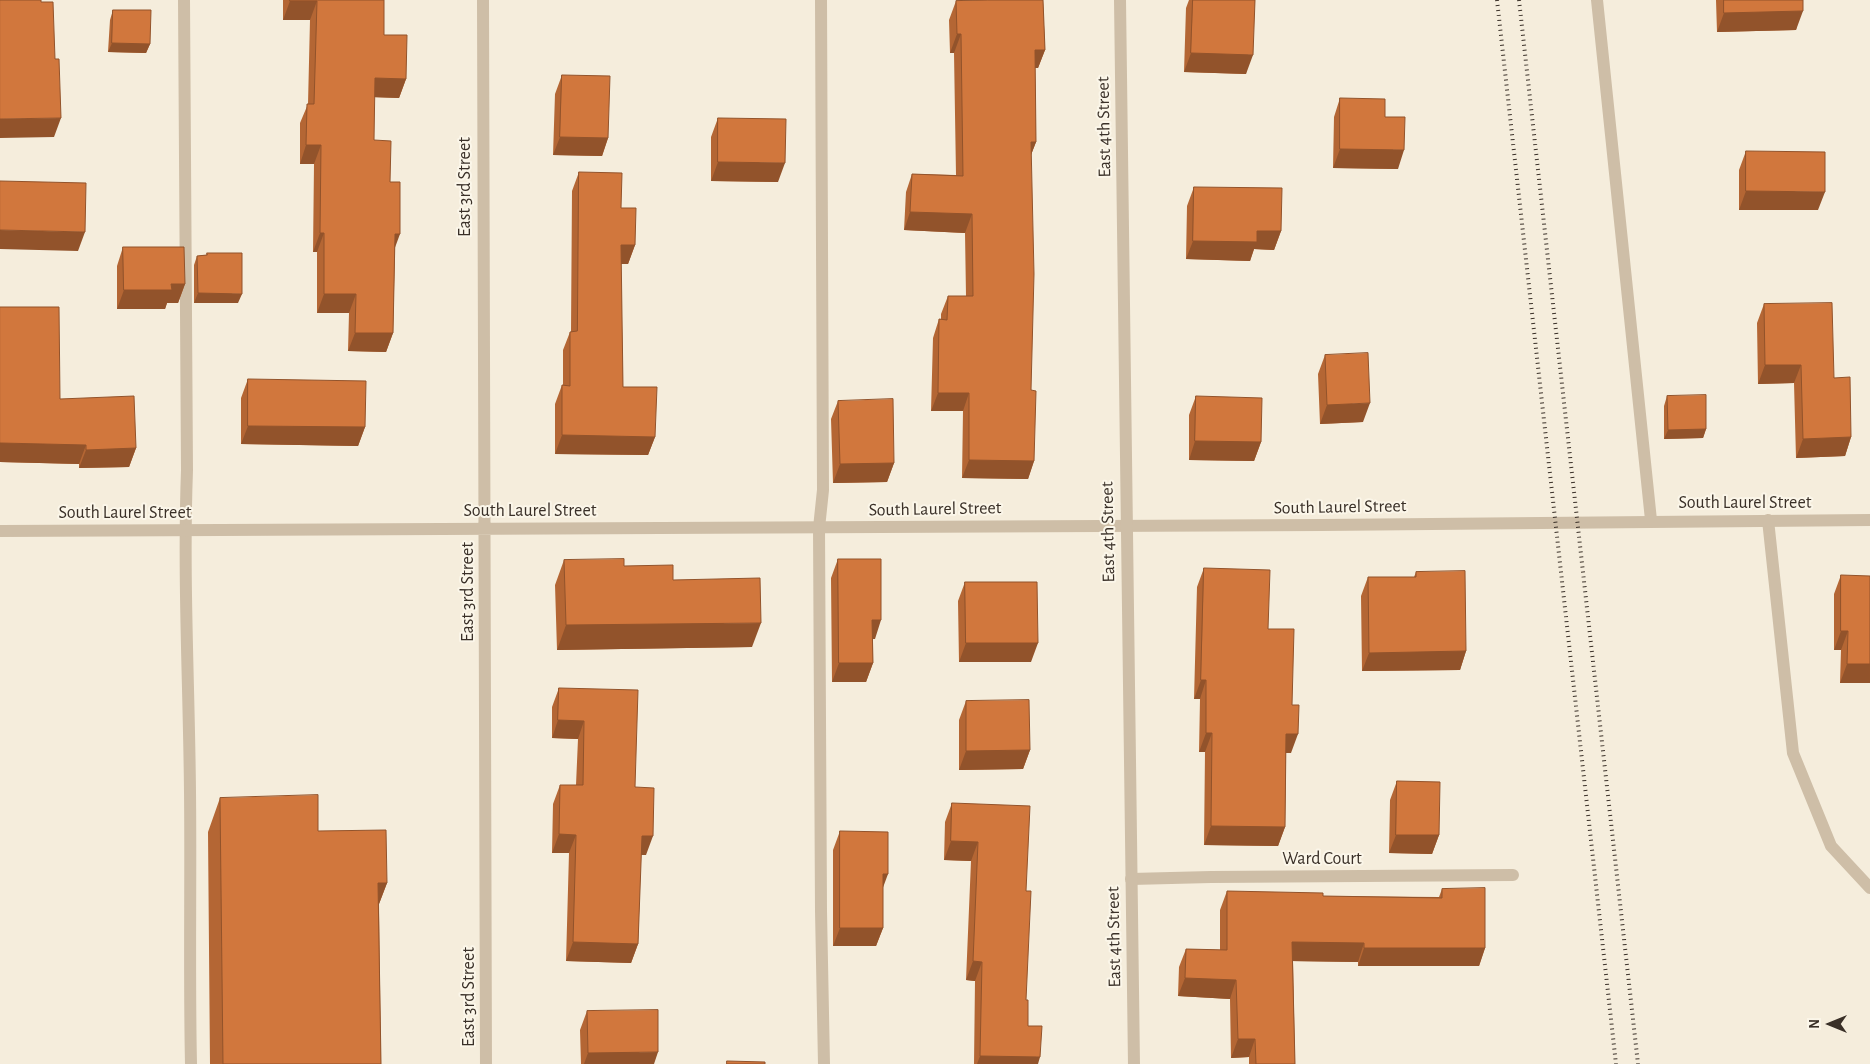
<!DOCTYPE html>
<html>
<head>
<meta charset="utf-8">
<style>
  body { margin:0 }
  #map { position:relative; width:1870px; height:1064px; overflow:hidden; background:#f5eddc; font-family:"Alegreya Sans",sans-serif }
  canvas { display:block }
  .north { position:absolute; left:1805px; top:999px; width:50px; height:50px; -webkit-text-stroke:4px #fbf6e9; paint-order:stroke; rotate:270deg; font-size:14px; font-weight:700; line-height:20px; text-align:center; color:#3a3028 }
  .north::after { content:''; display:block; margin:auto; width:18px; height:22px; background:#3a3028; clip-path:polygon(50% 0,100% 100%,50% 72%,0 100%) }
</style>
</head>
<body>
<div id="map">
<canvas width="1870" height="1064"></canvas>
<div class="north">N</div>
</div>
<script>
const c = document.querySelector('canvas').getContext('2d');
c.lineJoin = 'round';
function strokePath(path, color, width, dash) {
  c.strokeStyle = color;
  c.lineWidth = width;
  c.lineCap = dash ? 'butt' : 'round';
  c.setLineDash(dash || []);
  c.stroke(path);
}
function paint(path, color) {
  c.fillStyle = color;
  c.fill(path, 'evenodd');
}
function label(font, color, halo, rows, align = 'center') {
  c.font = font + ' "Alegreya Sans",sans-serif';
  c.lineWidth = 4;
  c.setLineDash([]);
  c.textBaseline = 'middle';
  c.strokeStyle = halo;
  c.fillStyle = color;
  for (const [text, x, y, turn = 0] of rows) {
    c.save();
    c.translate(x, y);
    c.rotate((+turn || 0) * Math.PI / 180);
    c.textAlign = isNaN(turn) ? turn : align;
    if (halo) c.strokeText(text, 0, 0);
    c.fillText(text, 0, 0);
    c.restore();
  }
}
strokePath(new Path2D(`
  M184,0L187,470C183,577 189,684 190,792C191,882 189,973 191,1064
  M821,0L823,490L819,528L821,911L824,1064
  M1597,0L1651,520
  M1768,520L1793,753L1831,846L1870,888`), '#cebea7', 12);
strokePath(new Path2D(`
  M483,0L486,1064
  M0,531L1322,525L1870,520
  M1131,879L1211,877L1513,875`), '#cebea7', 12);
strokePath(new Path2D(`
  M1120,0L1134,1064`), '#cebea7', 12);
strokePath(new Path2D(`
  M1497,0L1616,1064
  M1519,0L1638,1064`), '#3a3028', 4, [1, 4]);
paint(new Path2D(`
  M283,0H384V35L406,79L399,98L374,97V140L390,182L395,249L393,333L386,352L348,351L349,313H317V252H313L314,164H300V123L308,104L310,20H283Z
  M982,0H1043L1045,50L1038,68H1035L1036,142L1031,155V390L1034,461L1028,479L962,478L963,411H931L933,338L939,319H941V314L948,296H966L965,233L904,230L906,192L912,174L956,175L954,53H950L949,20L956,1Z
  M1189,0H1255L1246,74L1184,72L1186,8Z
  M1716,0H1803L1796,30L1717,32Z
  M113,10L150,44L146,53L108,52L110,20Z
  M562,75L608,138L602,156L553,155L555,94Z
  M1340,98L1385,117L1398,169L1333,168L1334,117Z
  M718,118L778,182L711,181V137Z
  M1746,151L1818,210H1739V170Z
  M579,172L621,208L635,245L628,264H621L623,387L655,437L648,455L555,454V404L562,385H563V350L570,332H571L572,191Z
  M1194,187L1281,231L1274,250L1254,249L1250,261L1186,259L1187,206Z
  M123,247L185,284L178,303H167L165,309H117V266Z
  M207,253L238,303H194V265L197,256L206,255Z
  M1764,304L1834,378L1851,437L1845,456L1796,458L1794,383L1758,384L1757,323Z
  M0,307L60,399L136,448L129,467L79,468V464L0,462Z
  M1325,355L1363,422L1320,424L1318,374Z
  M248,379L365,427L358,446L241,444V398Z
  M1196,396L1261,442L1254,461L1189,460V415Z
  M1667,396L1706,429L1703,438L1664,439V406Z
  M838,401L894,463L887,482L833,483L831,419Z
  M838,559L875,639H873V663L866,682H832L831,578Z
  M564,560L624,566L673,580L752,647L557,650L555,585Z
  M1204,568L1268,629L1291,753H1286L1285,827L1278,846L1204,845L1205,752H1199L1200,699H1194L1197,587Z
  M1416,572L1466,651L1460,670L1362,671L1361,596L1368,577H1414Z
  M1841,575L1870,683H1840L1841,650H1834V594Z
  M965,582L1031,662H959L958,601Z
  M559,688L635,787L646,855H641L638,944L631,963L566,961L569,853H552L553,804L560,785H576L578,739L552,738V707Z
  M966,701L1030,750L1023,769L959,770V720Z
  M1397,781L1439,835L1432,854L1389,853L1390,800Z
  M220,798L318,831L387,883L379,904L381,1064H210L208,832Z
  M952,803L1026,891V1000L1028,1026L1038,1064H974L975,981L966,980L971,861L944,860L945,822Z
  M840,831L883,886V928L876,946H833V850Z
  M1442,889L1485,948L1479,966H1358V962L1293,961L1295,1064H1249V1057L1231,1058L1230,999L1178,996L1179,967L1186,949L1220,950V910L1227,891L1323,896L1439,897Z
  M587,1011L654,1064H581L580,1030Z`), '#b46634');
paint(new Path2D(`
  M290,1H317L310,20H283Z
  M1803,11L1796,30L1717,32L1724,13Z
  M957,34H961L954,53H950Z
  M112,43L150,44L146,53L108,52Z
  M1035,50H1045L1038,68H1028Z
  M1191,53L1253,55L1246,74L1184,72Z
  M375,78L406,79L399,98L368,97Z
  M61,118L54,137L0,138V119Z
  M560,137L608,138L602,156L553,155Z
  M1031,142H1036L1029,160Z
  M306,145H321L314,164H300Z
  M1340,149L1404,150L1398,169L1333,168Z
  M718,162L785,163L778,182L711,181Z
  M1746,191L1825,192L1818,210H1739Z
  M910,212L972,214L965,233L904,230Z
  M0,230L85,232L78,251L0,249Z
  M1257,231H1281L1274,250L1254,249L1250,261L1186,259L1193,241Z
  M320,233H324L317,252H313Z
  M395,234H400L393,253Z
  M621,245H635L628,264H614Z
  M171,284H185L178,303H167L165,309H117L124,290Z
  M198,293L242,294L238,303H194Z
  M324,294H356L349,313H317Z
  M355,333H393L386,352L348,351Z
  M1765,365H1801L1794,383L1758,384Z
  M938,393H969L963,411H931Z
  M1370,403L1363,422L1320,424L1327,405Z
  M248,426L365,427L358,446L241,444Z
  M1706,429L1703,438L1664,439L1668,430Z
  M562,435L655,437L648,455L555,454Z
  M1851,437L1845,456L1796,458L1803,439Z
  M1195,441L1261,442L1254,461L1189,460Z
  M0,443L86,445L79,464L0,462Z
  M136,448L129,467L79,468L86,450Z
  M969,460L1034,461L1028,479L962,478Z
  M894,463L887,482L833,483L840,464Z
  M872,620H881L875,639H866Z
  M761,623L752,647L557,650L566,625Z
  M1841,631H1848L1841,650H1834Z
  M966,643H1038L1031,662H959Z
  M1466,651L1460,670L1362,671L1369,653Z
  M839,663H873L866,682H832Z
  M1847,664H1870V683H1840Z
  M1201,680H1206L1200,699H1194Z
  M558,720L584,721L578,739L552,738Z
  M1206,733H1212L1205,752H1199Z
  M1286,734H1298L1291,753H1280Z
  M1030,750L1023,769L959,770L966,751Z
  M1211,826L1285,827L1278,846L1204,845Z
  M559,834L576,835L569,853H552Z
  M1396,835H1439L1432,854L1389,853Z
  M642,836H653L646,855H635Z
  M951,841L978,842L971,861L944,860Z
  M883,874H888L881,893Z
  M378,883H387L374,917Z
  M840,928H883L876,946H833Z
  M573,942L638,944L631,963L566,961Z
  M1292,942L1364,943L1358,962L1286,961Z
  M1364,948H1485L1479,966H1358Z
  M973,961L982,962L975,981L966,980Z
  M1185,978L1236,980L1230,999L1178,996Z
  M1238,1039H1255L1249,1057L1231,1058Z
  M658,1052L654,1064H584L588,1053Z
  M980,1056L1040,1057L1038,1064H977Z`), '#92532b');
const building = new Path2D(`
  M0,0H41V2H53L55,59H59L61,118L0,119Z
  M290,0H384V35H407L406,79L375,78L374,140L391,141L390,182H400V234H395L393,333H355L356,294H324V233H320L321,145H306L307,104H314L317,1H290Z
  M988,0H1043L1045,50H1035L1036,142H1031L1034,274L1031,390L1036,391L1034,461L969,460V393H938L939,319L947,320L948,296H973L972,214L910,212L912,174L963,176L961,34H957L956,1Z
  M1193,0H1255L1253,55L1191,53Z
  M1724,0H1803V11L1724,13Z
  M113,10H151L150,44L112,43Z
  M562,75L610,76L608,138L560,137Z
  M1340,98L1385,99V117H1405L1404,150L1340,149Z
  M718,118L786,119L785,163L718,162Z
  M1746,151L1825,152V192L1746,191Z
  M579,172L622,173L621,208H636L635,245H621L623,387H657L655,437L562,435V385L570,386V332L577,331Z
  M0,181L86,183L85,232L0,230Z
  M1194,187L1282,188L1281,231H1257V242L1193,241Z
  M123,247H184L185,284H171L172,290H124Z
  M207,253H242V294L198,293L197,256L207,255Z
  M1832,303L1834,378L1850,377L1851,437L1803,439L1801,365H1765L1764,304Z
  M0,307H59L60,399L134,396L136,448L86,450V445L0,443Z
  M1368,353L1370,403L1327,405L1325,355Z
  M248,379L366,381L365,427L248,426Z
  M1706,395V429L1668,430L1667,396Z
  M1196,396L1262,398L1261,442L1195,441Z
  M893,399L894,463L840,464L838,401Z
  M624,559V566L673,565V580L760,578L761,623L566,625L564,560Z
  M838,559H881V620H872L873,663H839Z
  M1204,568L1270,570L1268,629H1294L1292,705H1299L1298,734H1286L1285,827L1211,826L1212,733H1206V680H1201Z
  M1465,571L1466,651L1369,653L1368,577H1416V572Z
  M1841,575L1870,576V664H1847L1848,631H1841Z
  M965,582H1037L1038,643H966Z
  M559,688L638,690L635,787L654,788L653,836H642L638,944L573,942L576,835L559,834L560,785H583L584,721L558,720Z
  M1029,700L1030,750L966,751V701Z
  M1397,781L1440,782L1439,835H1396Z
  M318,795V831L386,830L387,883H378L381,1064H223L220,798Z
  M952,803L1030,806L1026,891H1031L1026,1000H1028V1026H1042L1040,1057L980,1056L982,962L973,961L978,842L951,841Z
  M840,831L888,832V874H883V928H840Z
  M1485,888V948H1364V943L1292,942L1295,1064H1256L1255,1039H1238L1236,980L1185,978L1186,949L1227,950V891L1323,893V896L1442,898V889Z
  M658,1010V1052L588,1053L587,1011Z
  M727,1061L765,1062V1064H727Z`);
paint(building, '#d1773d');
strokePath(building, '#92532b', 1);
label('18px', '#3a3028', '#fbf6e9', [
  ["East 4th Street",1104,127,-91],
  ["East 3rd Street",465,187,-90],
  ["South Laurel Street",1745,503],
  ["South Laurel Street",1340,507,-1],
  ["South Laurel Street",935,509,-1],
  ["South Laurel Street",530,511],
  ["South Laurel Street",125,513],
  ["East 4th Street",1108,532,-91],
  ["East 3rd Street",468,592,-90],
  ["Ward Court",1322,859],
  ["East 4th Street",1114,937,-91],
  ["East 3rd Street",469,997,-90]
]);
</script>
</body>
</html>
